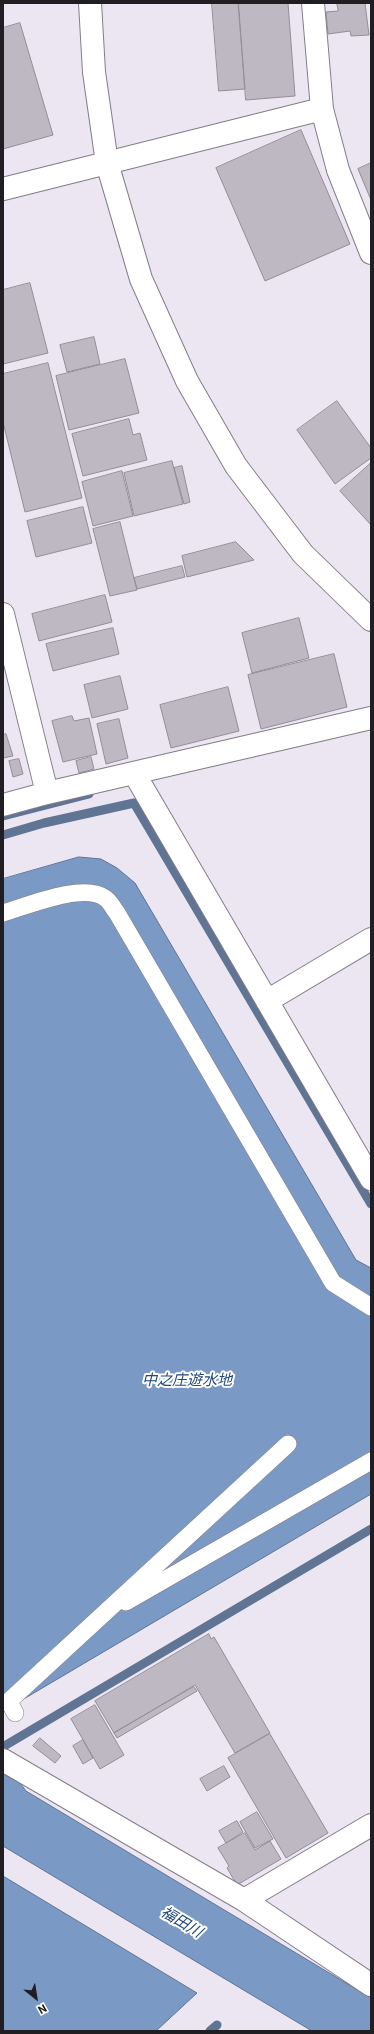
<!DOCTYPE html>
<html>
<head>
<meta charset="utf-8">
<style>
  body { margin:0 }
  #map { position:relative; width:374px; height:2034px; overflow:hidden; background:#ece6f2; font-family:Roboto,sans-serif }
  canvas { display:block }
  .frame { position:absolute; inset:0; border:4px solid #201e22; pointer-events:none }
  .north { position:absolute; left:16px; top:1978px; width:40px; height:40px; -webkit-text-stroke:3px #fff; paint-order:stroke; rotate:150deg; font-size:11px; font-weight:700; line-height:16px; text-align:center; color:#201e22 }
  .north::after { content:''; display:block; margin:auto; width:14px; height:18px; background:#201e22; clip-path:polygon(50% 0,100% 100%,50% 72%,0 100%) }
</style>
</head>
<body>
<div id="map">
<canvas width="374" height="2034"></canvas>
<div class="frame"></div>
<div class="north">N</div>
</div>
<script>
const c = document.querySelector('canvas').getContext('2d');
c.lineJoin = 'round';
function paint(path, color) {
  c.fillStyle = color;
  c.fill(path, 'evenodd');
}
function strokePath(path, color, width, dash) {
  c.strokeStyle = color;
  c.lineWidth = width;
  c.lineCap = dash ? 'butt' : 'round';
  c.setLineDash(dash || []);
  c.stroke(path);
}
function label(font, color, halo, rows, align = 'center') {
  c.font = font + ' Roboto,"Noto Sans JP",sans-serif';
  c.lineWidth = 4;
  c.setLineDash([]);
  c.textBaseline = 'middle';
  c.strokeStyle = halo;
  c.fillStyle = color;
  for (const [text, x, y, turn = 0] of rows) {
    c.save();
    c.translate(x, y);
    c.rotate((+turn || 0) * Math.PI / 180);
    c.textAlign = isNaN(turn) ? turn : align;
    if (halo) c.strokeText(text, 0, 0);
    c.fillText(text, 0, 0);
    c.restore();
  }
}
const water = new Path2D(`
  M79,857L101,859L117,868L135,883L356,1260L371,1268V1494L22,1700L3,1696V879Z
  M3,1774L20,1783L26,1791L371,1998V2031H312L3,1846Z
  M3,1876L197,1993L156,2031H3Z`);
paint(water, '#7b99c5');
strokePath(water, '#607494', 1);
strokePath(new Path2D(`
  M3,816L89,794
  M3,835L44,823L134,803L371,1204
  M6,1745L371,1529
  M210,2031L217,2025`), '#607494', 9);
const building = new Path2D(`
  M212,3H238L245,89L219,91Z
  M239,3H288L295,96L246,100Z
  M337,3H365L369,35L351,36L350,31L328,34L326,12L338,11Z
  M20,23L53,135L3,149V28Z
  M301,130L350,244L265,281L216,168Z
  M371,163V200L358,169Z
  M30,283L48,353L3,364V290Z
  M94,337L100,364L67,372L60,345Z
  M125,359L139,413L69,430L56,376Z
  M48,363L82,498L25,512L3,422V374Z
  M337,401L371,448V458L335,484L297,430Z
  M129,419L133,435L140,433L147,460L83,476L72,434Z
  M172,461L183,504L134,516L124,473Z
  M371,463V525L340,491Z
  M182,466L190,502L184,504L174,468Z
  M122,471L133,516L93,526L82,482Z
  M83,507L92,543L36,557L27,521Z
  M120,522L137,590L110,596L93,529Z
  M236,542L254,560L187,577L182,556Z
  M182,566L185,577L137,589L134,578Z
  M105,595L112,622L39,641L32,614Z
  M299,618L309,658L252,673L242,633Z
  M113,628L119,654L53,671L46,644Z
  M334,654L347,707L261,729L248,675Z
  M120,676L128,709L92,718L84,685Z
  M228,687L239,731L171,748L160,705Z
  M72,716L74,721L89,718L97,754L63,762L52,721Z
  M119,719L128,758L106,764L97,724Z
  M6,734L13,756L3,758V735Z
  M91,757L94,769L79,773L76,761Z
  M19,759L23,774L13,777L9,761Z
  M209,1634L211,1639L214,1637L270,1733L235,1753L195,1685L114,1733L95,1701Z
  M194,1687L197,1691L117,1738L114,1733Z
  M95,1705L124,1755L100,1769L71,1719Z
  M270,1734L328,1833L286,1858L228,1758Z
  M40,1738L61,1756L55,1763L33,1746Z
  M83,1740L93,1758L83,1764L73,1746Z
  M224,1766L230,1777L207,1791L200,1779Z
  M257,1812L273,1839L255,1848L240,1822Z
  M237,1821L243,1832L226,1843L219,1831Z
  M245,1833L255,1850L270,1841L281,1859L237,1885L227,1868L229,1866L218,1848Z`);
paint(building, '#beb8c3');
strokePath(building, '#928d97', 1);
const service = new Path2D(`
  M3,913C27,906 84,882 105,898C110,901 113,908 117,913L333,1283L371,1307
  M126,1602L371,1461
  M15,1713L9,1701L288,1444`);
const minor = new Path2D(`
  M313,3L322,109L338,170L371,253
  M3,189L322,109
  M3,614L47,793
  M134,773L371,1179
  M3,805L47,793L371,718
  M267,1001L371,939
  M3,1760L244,1900L371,1985
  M244,1900L371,1825`);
const tertiary = new Path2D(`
  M90,3L94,72L107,163L141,279L187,381L236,466L303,554L371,620`);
strokePath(service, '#837d88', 18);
strokePath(minor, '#837d88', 24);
strokePath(tertiary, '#837d88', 24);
strokePath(service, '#fff', 17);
strokePath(minor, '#fff', 22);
strokePath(tertiary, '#fff', 22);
label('italic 15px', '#21477f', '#fff', [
  ["中之庄遊水地",187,1381],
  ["福田川",181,1923,31]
]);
</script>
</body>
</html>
